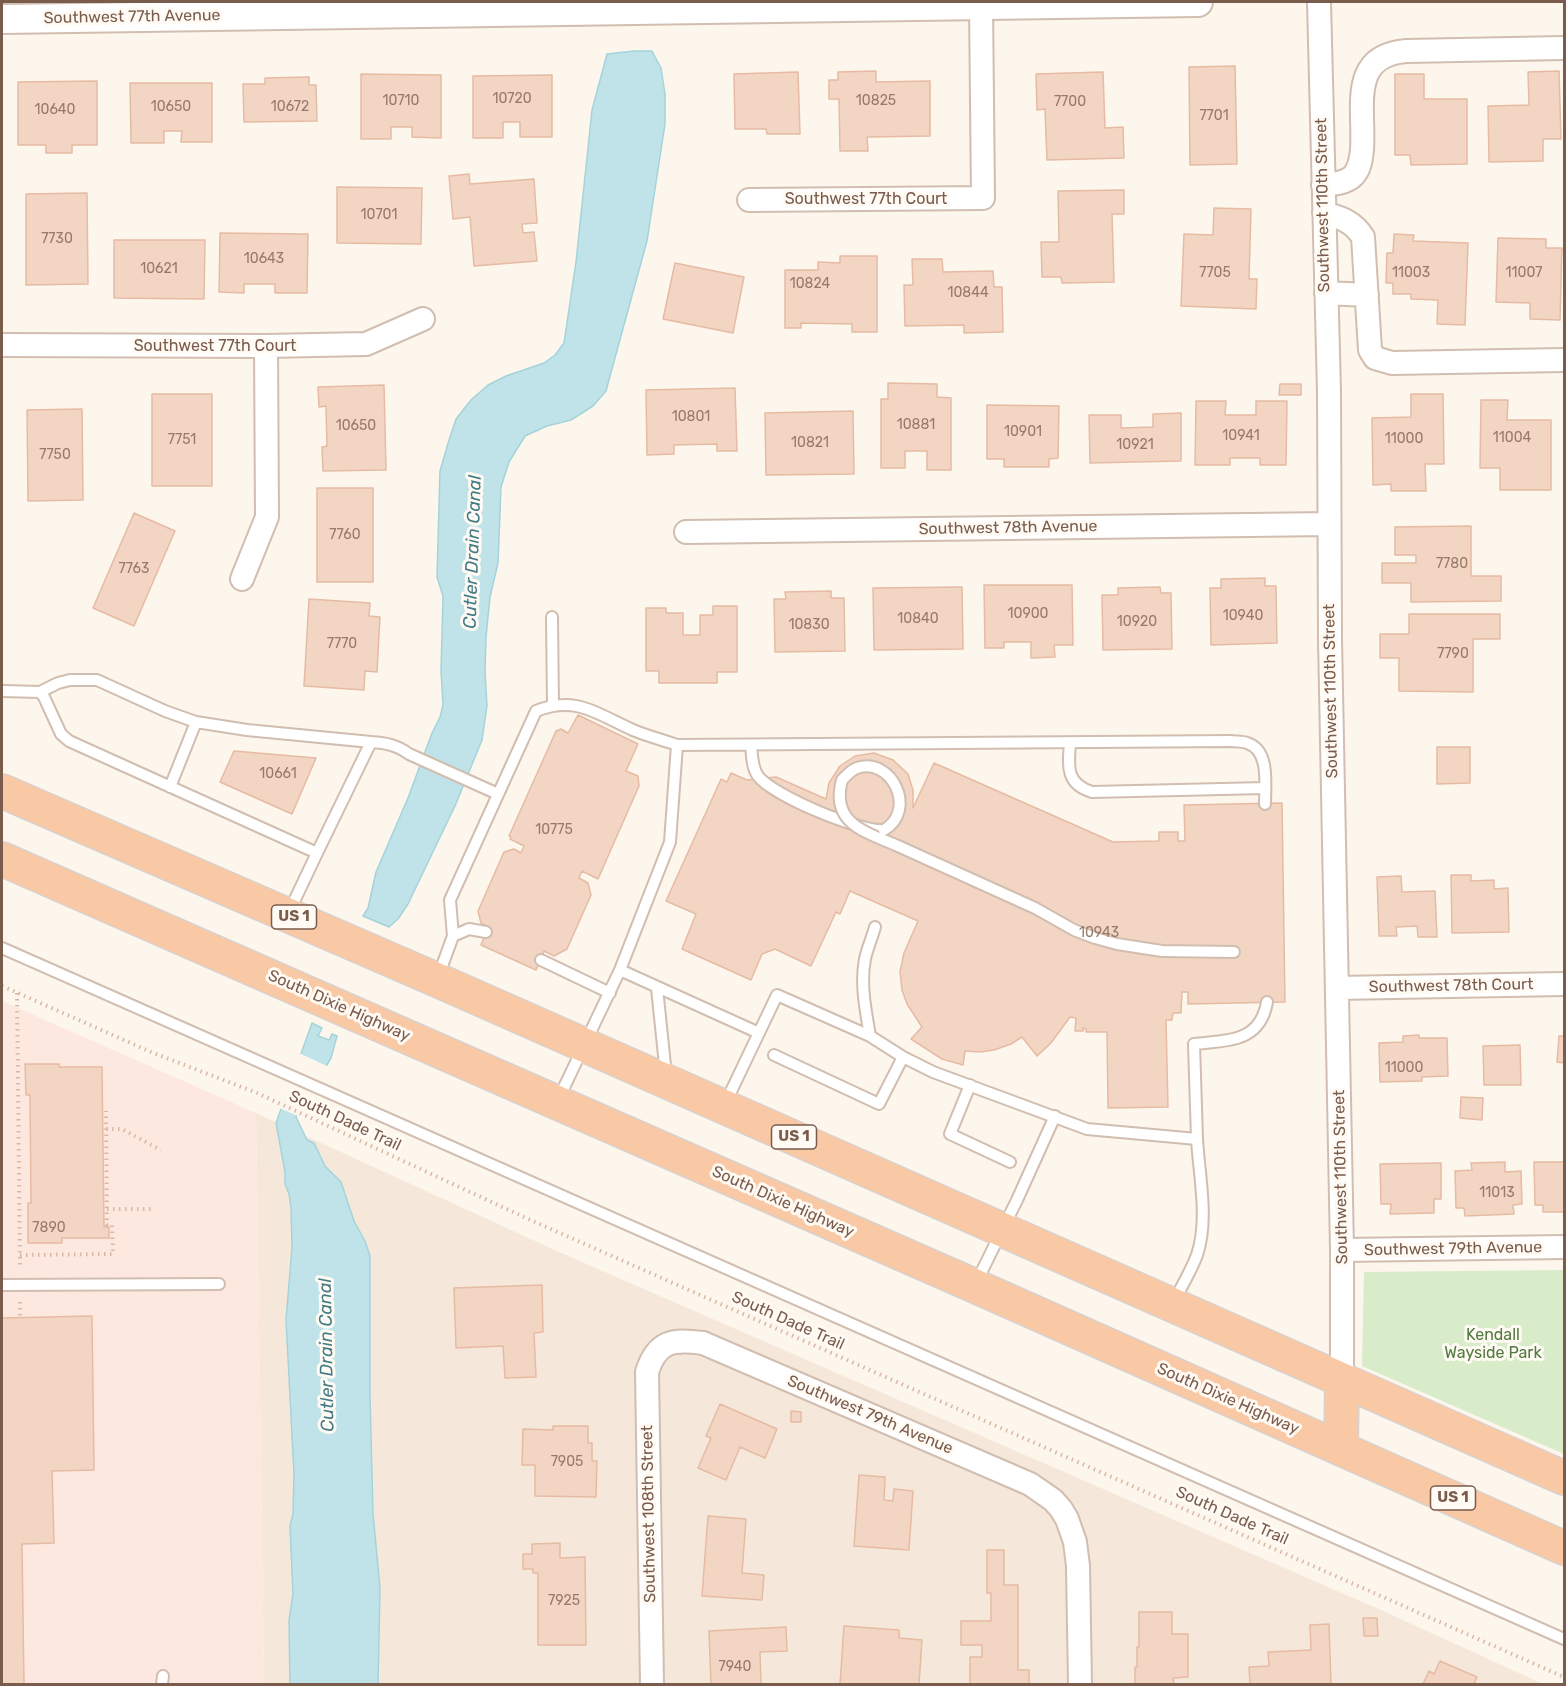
<!DOCTYPE html>
<html>
<head>
<meta charset="utf-8">
<style>
  body { margin:0 }
  #map { position:relative; width:1566px; height:1686px; overflow:hidden; background:#fdf6ec; font-family:Rubik,sans-serif }
  canvas { display:block }
  .frame { position:absolute; inset:0; border:3px solid #7a5c4d; pointer-events:none }
</style>
</head>
<body>
<div id="map">
<canvas width="1566" height="1686"></canvas>
<div class="frame"></div>
</div>
<script>
const c = document.querySelector('canvas').getContext('2d');
c.lineJoin = 'round';
function paint(path, color) {
  c.fillStyle = color;
  c.fill(path, 'evenodd');
}
function strokePath(path, color, width, dash) {
  c.strokeStyle = color;
  c.lineWidth = width;
  c.lineCap = dash ? 'butt' : 'round';
  c.setLineDash(dash || []);
  c.stroke(path);
}
function label(font, color, halo, rows, align = 'center') {
  c.font = font + ' Rubik,sans-serif';
  c.lineWidth = 6;
  c.setLineDash([]);
  c.textBaseline = 'middle';
  c.strokeStyle = halo;
  c.fillStyle = color;
  for (const [text, x, y, turn = 0] of rows) {
    c.save();
    c.translate(x, y);
    c.rotate((+turn || 0) * Math.PI / 180);
    c.textAlign = isNaN(turn) ? turn : align;
    if (halo) c.strokeText(text, 0, 0);
    c.fillText(text, 0, 0);
    c.restore();
  }
}
paint(new Path2D(`
  M256,1113L559,1252L1381,1610L1543,1684H264Z`), '#f5e8da');
paint(new Path2D(`
  M2,1001L256,1113L264,1684H2Z`), '#fde8e0');
paint(new Path2D(`
  M1564,1270V1454L1362,1366L1364,1272Z`), '#d8ecc9');
const water = new Path2D(`
  M634,51H652L661,68L665,94V124L647,241L610,376L606,391L593,406L571,420L547,426L525,436L509,462L501,487L498,563L490,597L486,637L485,671L487,706L482,740L455,806L408,904L398,919L389,927L363,916L368,908L376,872L408,798L432,733L440,717L443,705L441,671L443,596L437,577L440,471L449,440L456,419L471,400L488,385L506,376L544,363L555,355L564,343L576,262L592,110L607,54Z
  M312,1023L322,1028L318,1036L329,1040L332,1034L337,1036L331,1058L296,1117L307,1140L314,1143L325,1166L341,1182L354,1221L365,1241L370,1256V1395L373,1514L380,1588L378,1684H290L289,1620L293,1594L290,1526L293,1514L294,1473L286,1320L292,1248L291,1208L289,1194L285,1184V1172L276,1123Z`);
paint(water, '#bfe3e8');
strokePath(water, '#a5d3da', 1.5);
paint(new Path2D(`
  M297,1052L329,1067L300,1117L277,1107Z`), '#fdf6ec');
const building = new Path2D(`
  M1235,66L1237,164L1190,165L1189,67Z
  M876,71V82L930,81V136L867,137L868,151H840L839,99H829V80H838V72Z
  M1559,71L1561,139H1543V161L1489,162L1488,106L1529,105L1528,72Z
  M798,72L800,134H767L766,129H735L734,74Z
  M1103,72L1105,128L1123,127L1124,158L1047,160L1045,109L1037,110L1036,74Z
  M361,74L441,75V138L412,137V127H391V139H361Z
  M1395,74H1424V99H1467V164L1411,165L1410,155H1395Z
  M552,75V137H520V122H503V138H473V76Z
  M309,77V85H316L317,121L244,122L243,84H265V78Z
  M97,81V145H72V153H46V145H18V82Z
  M130,83H212V142H181L182,131H164V143H131Z
  M469,174L470,184L534,179L537,223L522,224L523,233L534,232L537,261L474,266L470,217L453,219L449,176Z
  M337,187L422,188L421,244L337,243Z
  M1124,190V214H1112L1114,282L1062,283L1061,277H1042L1041,242H1059L1058,191Z
  M87,193L88,284L26,285V194Z
  M1214,208L1251,209L1249,279H1257L1256,309L1181,306L1184,234L1213,235Z
  M220,233L308,234L307,293H275V284H244V293L219,292Z
  M1394,234L1414,235L1413,241L1468,243L1465,325L1437,324L1438,300L1411,299V294H1393V283H1386L1387,253H1393Z
  M1498,238L1546,239V248H1562L1560,320L1530,319V303L1496,302Z
  M114,240H205L204,299L114,298Z
  M840,256H877V332H852V324L801,323V328H785V270H818V262L840,263Z
  M912,259H942L943,272L993,271L994,287H1002L1003,332L964,333V325L905,326L904,285H913Z
  M675,263L744,277L733,333L663,319Z
  M888,383L937,384V397L951,398V470H927V451H905V468H881V399H888Z
  M1280,384H1301V395H1279Z
  M384,385L386,470L323,471L322,447L327,446L326,406L319,407L318,387Z
  M735,388L737,451H717V444L674,445V454L647,455L646,390Z
  M152,394H212V486H152Z
  M1411,394H1443L1444,464H1425L1426,491H1391V484L1373,485L1372,418L1411,417Z
  M1481,400H1508L1507,420H1551V490H1500V468H1480Z
  M1196,401H1226L1225,415H1256V401H1287L1286,465H1260V458H1230V465H1195Z
  M987,405L1059,406L1058,458L1049,459V467H1004V459H987Z
  M82,409L83,500L28,501L27,410Z
  M853,411L854,474L766,475L765,413Z
  M1181,413V461L1090,463L1089,415H1121V428L1153,427V414Z
  M317,488H373V582H317Z
  M134,513L175,531L134,626L93,608Z
  M1471,526V576H1501V601L1411,602V583H1382V563H1416V555H1395V527Z
  M1265,578V586H1276L1277,643L1211,645L1210,588H1221V579Z
  M984,585H1072L1073,645H1054L1055,657L1031,658V642H1004V648H985Z
  M962,587L963,649L874,650L873,588Z
  M1160,587L1161,593H1171L1172,649L1103,650L1102,595H1118V588Z
  M831,591V598H844L845,651L775,652L774,599H786L785,592Z
  M309,599L370,603L369,616L380,617L377,672L365,671L364,690L304,686Z
  M713,606H737V672H717V683H659V671H646V608H666V613H683V635H700V615H713Z
  M1409,614H1500V639H1473V692L1399,691V658H1380V634H1409Z
  M578,715L638,744L626,771L638,776L639,786L598,879L582,871L579,878L588,883L591,895L567,949L554,956L544,951L536,970L481,945L488,927L481,923L478,911L504,852L514,849L521,853L524,846L510,839L511,837L509,836L556,731L561,729L568,733Z
  M1437,747H1470V783L1437,784Z
  M234,751L316,758L292,814L220,782Z
  M874,753L893,760L908,774L913,790V808L934,763L1113,842L1159,841V832H1178V841H1185L1184,805L1282,803L1285,1002L1188,1004V992H1182L1181,1013H1173L1172,1020H1166L1168,1107L1108,1108L1107,1032H1086V1029L1083,1028V1031H1075L1076,1018L1070,1017L1051,1043L1037,1056L1022,1037L1011,1044L994,1050L980,1052L965,1051L963,1065L942,1059L911,1039L922,1027L907,1004L902,990L900,972L904,953L918,921L850,891L840,914L836,912L811,966L775,949L762,954L751,980L682,949L696,914L666,901L721,779L727,782L731,773L747,780L776,777L826,799L829,783L840,766L855,756Z
  M1451,875H1471V881L1494,880V889L1508,888L1509,932L1452,933Z
  M1401,876L1402,892L1435,891L1437,937H1418L1417,926L1396,927L1397,936H1379L1377,877Z
  M1419,1035V1038H1447L1448,1076L1422,1077V1081L1380,1082L1379,1043L1403,1042V1036Z
  M1559,1036H1564V1063L1557,1062Z
  M1520,1045L1521,1085H1484L1483,1046Z
  M25,1064H59V1067H102L104,1227H109V1238H62V1243H28V1203H31L30,1095H26Z
  M1461,1097L1483,1098L1482,1120L1460,1118Z
  M1505,1162V1172L1521,1171L1522,1204L1513,1205L1514,1214L1465,1216L1464,1208H1456L1455,1171L1472,1170L1471,1163Z
  M1534,1162H1564V1212H1543V1205H1535Z
  M1441,1163V1199H1434V1213L1390,1214L1391,1204H1381L1380,1164Z
  M542,1285L543,1332L534,1333L536,1377L505,1378L503,1346L456,1348L454,1288Z
  M92,1316L94,1470L52,1471L54,1543L22,1544L24,1684H2V1318Z
  M720,1404L777,1429L765,1458L740,1447L726,1480L698,1468L711,1438L706,1436Z
  M791,1411L801,1412V1422H791Z
  M553,1426H588V1443H592V1461H597L596,1497L535,1496V1465H522L523,1429L553,1430Z
  M859,1475L885,1477L884,1500L893,1501L894,1489L913,1491L909,1550L854,1546Z
  M708,1516L746,1519L742,1573L764,1575L762,1600L702,1596Z
  M560,1543V1558L585,1557L586,1645H538V1573H533V1569H523V1554H532V1544Z
  M987,1550H1004V1585H1018V1670H1029V1684H970V1657H982V1645H961V1621H991V1593H987Z
  M1139,1612H1172V1634H1188V1677L1173,1678L1174,1684H1135V1667H1137V1647H1139Z
  M1363,1618H1377L1378,1636H1364Z
  M1329,1624L1331,1684H1250L1249,1667L1269,1666L1268,1652L1311,1650L1310,1625Z
  M844,1626L899,1630V1638L922,1640L919,1684H840Z
  M786,1627L787,1651L760,1652L761,1684H711L709,1631Z
  M1440,1661L1477,1677L1474,1684H1423L1429,1671L1434,1674Z`);
paint(building, '#f3d5c3');
strokePath(building, '#e6bba3', 1.5);
const service = new Path2D(`
  M552,617L553,706
  M2,691L40,692L44,697L61,734L69,741L317,853L371,742L247,730L196,722
  M40,692L58,683L70,680H97L165,711L196,722L170,787
  M371,742C386,743 397,745 409,754L498,794
  M1070,743C1068,767 1066,784 1092,792L1265,788
  M751,745C752,755 752,768 758,776C773,796 860,832 884,830
  M898,846L1035,908L1074,930L1095,938L1117,944L1162,951L1234,952
  M289,912L317,853
  M453,936L469,929L486,932
  M2,948L1564,1639
  M541,960L610,993
  M620,970L759,1033
  M438,977L453,936L450,900L536,711C576,695 597,714 633,730C647,736 663,740 677,745
  M657,988L666,1075
  M870,1036C866,1012 860,985 865,959C867,949 872,938 875,927
  M774,1055L879,1104L903,1057
  M970,1085L950,1134L1010,1162
  M558,1100L620,970L670,842L677,745L1232,741C1236,742 1242,741 1247,743C1270,750 1265,784 1265,804
  M725,1104L777,995L870,1036L903,1057L933,1072L1087,1129L1197,1139L1194,1044C1227,1040 1260,1043 1267,1002
  M976,1283L1017,1200L1055,1116
  M2,1285L219,1284
  M1174,1301C1182,1286 1191,1271 1197,1255C1209,1219 1199,1176 1197,1139
  M162,1684L163,1676`);
const minor = new Path2D(`
  M1319,2L1329,391L1330,639L1342,1250V1380
  M1323,185C1333,184 1346,183 1353,176C1360,169 1361,159 1362,150C1365,108 1348,56 1406,51L1564,48
  M749,200L983,198L981,4
  M1324,213C1341,218 1353,221 1363,237L1370,350L1375,358L1392,363L1564,360
  M1326,293L1367,295
  M2,345L266,346L366,344L423,319
  M686,532L1329,524
  M242,579L267,517L266,346
  M1337,988L1564,984
  M1342,1250L1564,1247
  M652,1684L647,1372C657,1341 672,1339 703,1343L1030,1484L1053,1500L1061,1509L1067,1519L1075,1542L1078,1566L1080,1684`);
const tertiary = new Path2D(`
  M2,19L1198,2`);
const trunk = new Path2D(`
  M2,791L437,980L1564,1478
  M2,859L975,1286L1564,1548
  M1341,1449L1342,1380`);
strokePath(service, '#d1beb0', 14);
strokePath(minor, '#d1beb0', 26);
strokePath(tertiary, '#d1beb0', 32);
strokePath(trunk, '#dad1cd', 36);
strokePath(new Path2D(`
  M2,986L151,1052L257,1093L526,1218L1564,1677
  M17,993L20,1268
  M106,1129H122L161,1150
  M107,1209H154
  M20,1255L113,1254L112,1225H107L106,1111
  M20,1302V1318`), '#d9b8a5', 4, [1.5, 4.5]);
strokePath(service, '#fff', 10);
strokePath(minor, '#fff', 22);
strokePath(tertiary, '#fff', 28);
strokePath(trunk, '#f9c8a4', 33);
const serviceBridge = new Path2D(`
  M884,830C918,810 891,756 857,768C851,770 846,776 842,780C830,824 866,832 898,846`);
strokePath(serviceBridge, '#d1beb0', 14, []);
strokePath(serviceBridge, '#fff', 10);
label('14px', '#987a6a', null, [
  ["10720",512,99],
  ["10710",401,101],
  ["10825",876,101],
  ["7700",1070,102],
  ["10650",171,107],
  ["10672",290,107],
  ["10640",55,110],
  ["7701",1214,116],
  ["10701",379,215],
  ["7730",57,239],
  ["10643",264,259],
  ["10621",159,269],
  ["7705",1215,273],
  ["11003",1411,273],
  ["11007",1524,273],
  ["10824",810,284],
  ["10844",968,293],
  ["10801",691,417],
  ["10881",916,425],
  ["10650",356,426],
  ["10901",1023,432],
  ["10941",1241,436],
  ["11004",1512,438],
  ["11000",1404,439],
  ["7751",182,440],
  ["10821",810,443],
  ["10921",1135,445],
  ["7750",55,455],
  ["7760",345,535],
  ["7780",1452,564],
  ["7763",134,569],
  ["10900",1028,614],
  ["10940",1243,616],
  ["10840",918,619],
  ["10920",1137,622],
  ["10830",809,625],
  ["7770",342,644],
  ["7790",1453,654],
  ["10661",278,774],
  ["10775",554,830],
  ["10943",1099,933],
  ["11000",1404,1068],
  ["11013",1497,1193],
  ["7890",49,1228],
  ["7905",567,1462],
  ["7925",564,1601],
  ["7940",735,1667]
]);
for (const [x, y, w] of [
  [294,917,45],
  [794,1137,45],
  [1453,1498,45]
]) {
  const box = new Path2D();
  box.roundRect(x - w / 2, y - 12, w, 24, 4.5);
  c.fillStyle = '#fffaf3';
  c.fill(box);
  strokePath(box, '#7a5c4d', 1.5);
}
label('bold 15px', '#7a5c4d', null, [
  ["US 1",294,917],
  ["US 1",794,1137],
  ["US 1",1453,1498]
]);
label('16px', '#7a5c4d', '#fffaf3', [
  ["Southwest 77th Avenue",132,17,-1],
  ["Southwest 77th Court",866,199],
  ["Southwest 110th Street",1323,205,-91],
  ["Southwest 77th Court",215,346],
  ["Southwest 78th Avenue",1008,528,-1],
  ["Southwest 110th Street",1331,691,-91],
  ["Southwest 78th Court",1451,986,-1],
  ["South Dixie Highway",339,1006,24],
  ["South Dade Trail",345,1121,25],
  ["Southwest 110th Street",1341,1177,-91],
  ["South Dixie Highway",783,1202,24],
  ["Southwest 79th Avenue",1453,1249,-1],
  ["South Dade Trail",788,1321,24],
  ["South Dixie Highway",1228,1399,24],
  ["Southwest 79th Avenue",870,1415,23],
  ["Southwest 108th Street",649,1514,-91],
  ["South Dade Trail",1232,1516,24]
]);
label('16px', '#537a41', '#fffaf3', [
  ["Kendall",1493,1335],
  ["Wayside Park",1493,1353]
]);
label('italic 18px', '#437c86', '#fffaf3', [
  ["Cutler Drain Canal",473,552,-88],
  ["Cutler Drain Canal",327,1355,-91]
]);
</script>
</body>
</html>
